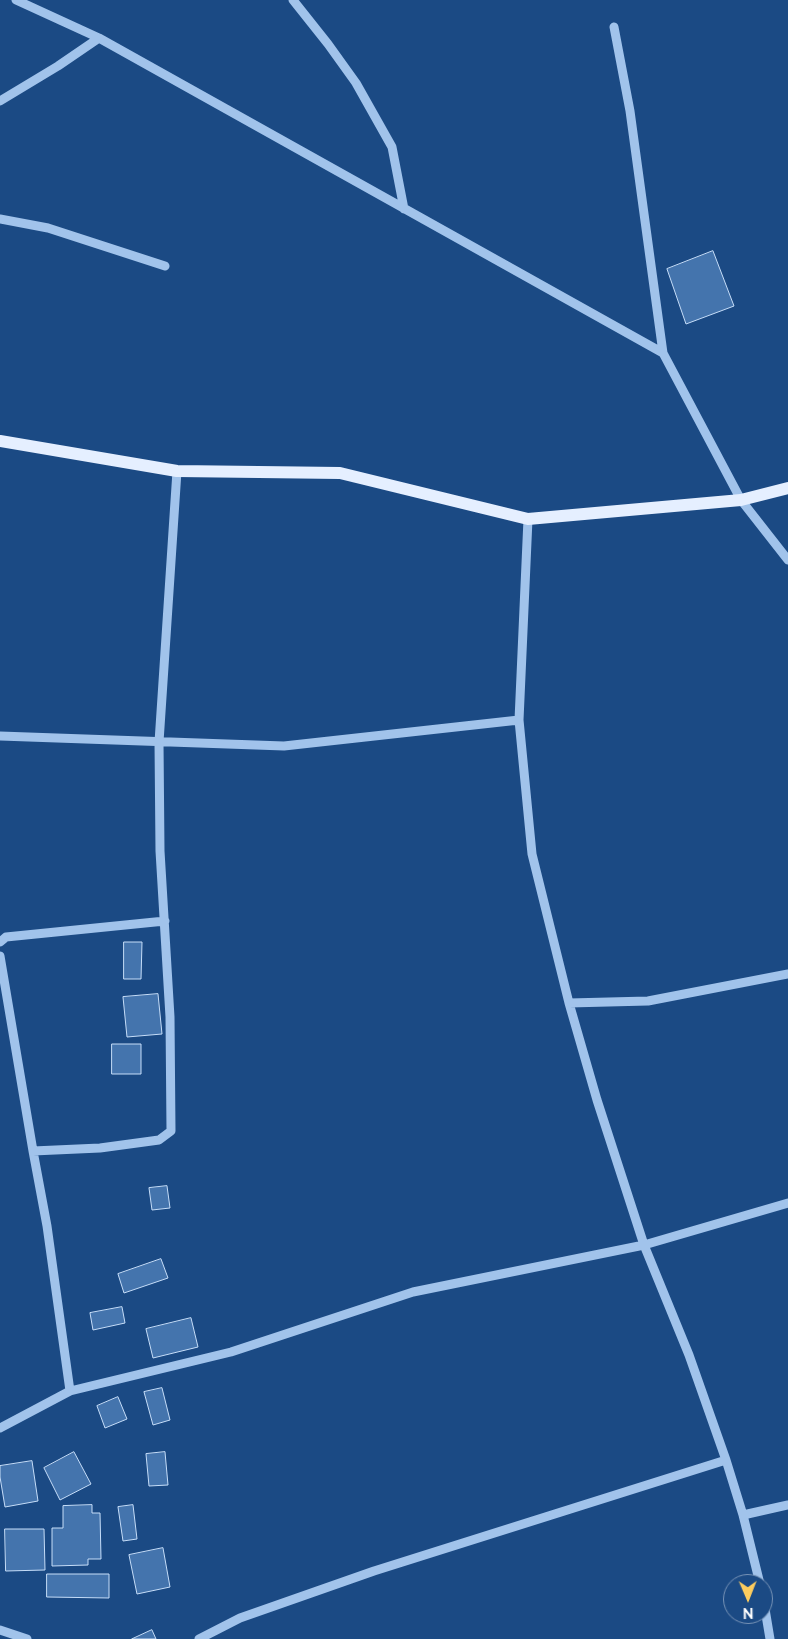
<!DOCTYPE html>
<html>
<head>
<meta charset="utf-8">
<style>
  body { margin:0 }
  #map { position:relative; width:788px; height:1639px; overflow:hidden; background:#1b4a84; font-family:Raleway,sans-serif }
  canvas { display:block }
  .north { position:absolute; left:723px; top:1574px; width:50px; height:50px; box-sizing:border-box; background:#1b4a84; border:1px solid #7692b5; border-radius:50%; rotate:179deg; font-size:14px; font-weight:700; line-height:20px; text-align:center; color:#fff }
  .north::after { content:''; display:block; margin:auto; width:18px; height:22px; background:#fccc5e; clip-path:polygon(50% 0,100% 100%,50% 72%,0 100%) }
</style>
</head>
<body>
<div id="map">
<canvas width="788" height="1639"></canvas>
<div class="north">N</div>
</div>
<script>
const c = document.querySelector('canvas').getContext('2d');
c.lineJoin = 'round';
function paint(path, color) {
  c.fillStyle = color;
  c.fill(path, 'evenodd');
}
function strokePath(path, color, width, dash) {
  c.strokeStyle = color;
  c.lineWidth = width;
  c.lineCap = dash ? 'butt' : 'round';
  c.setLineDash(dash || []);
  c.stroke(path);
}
const building = new Path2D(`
  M713,251L734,306L686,324L667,269Z
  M124,942H142L141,979H124Z
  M158,994L162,1034L127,1037L123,997Z
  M112,1044H141V1074H112Z
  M167,1186L170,1208L152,1210L149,1188Z
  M161,1259L168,1278L124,1293L118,1274Z
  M122,1307L125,1323L93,1330L90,1313Z
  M191,1318L198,1347L153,1358L146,1329Z
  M162,1388L170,1420L153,1425L144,1392Z
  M118,1397L127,1419L105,1428L97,1406Z
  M74,1452L91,1484L60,1500L44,1468Z
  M165,1452L168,1485L149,1486L146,1454Z
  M32,1461L38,1501L5,1507L0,1477V1466Z
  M92,1505V1513H100L101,1559H88V1565L52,1566V1528H63V1506Z
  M133,1505L137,1539L123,1541L118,1507Z
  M5,1529H44L45,1570L6,1571Z
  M163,1548L170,1587L137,1594L129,1555Z
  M47,1574H109V1598L47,1597Z
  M152,1630L156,1639H132Z`);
paint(building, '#4474ad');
strokePath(building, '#c6ddf8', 1);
strokePath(new Path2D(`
  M16,0L99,38L663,353L741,500L788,560
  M293,0L328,44L356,83L392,147L404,209
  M614,27L630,111L663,353
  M0,101L58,66L99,38
  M0,219L48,228L165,266
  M528,519L519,720L532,854L569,1003L597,1100L644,1245L689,1355L726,1460L743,1515L760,1584
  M0,736L284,746L519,720
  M0,942L6,937L165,921
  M0,956L33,1151L47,1226L70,1391L231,1352L413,1292L644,1245L788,1203
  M569,1003L648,1001L788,974
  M33,1151L100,1148L159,1140L171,1131L170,1017L160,851L159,742L177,471
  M0,1428L70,1391
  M743,1515L788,1505
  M763,1597L770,1639
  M0,1630L27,1639
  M199,1639L240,1618L374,1571L726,1460`), '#a1c3eb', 9);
strokePath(new Path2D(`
  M0,441L177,471L340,473L528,519L741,500L788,488`), '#e5efff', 12);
</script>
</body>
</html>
